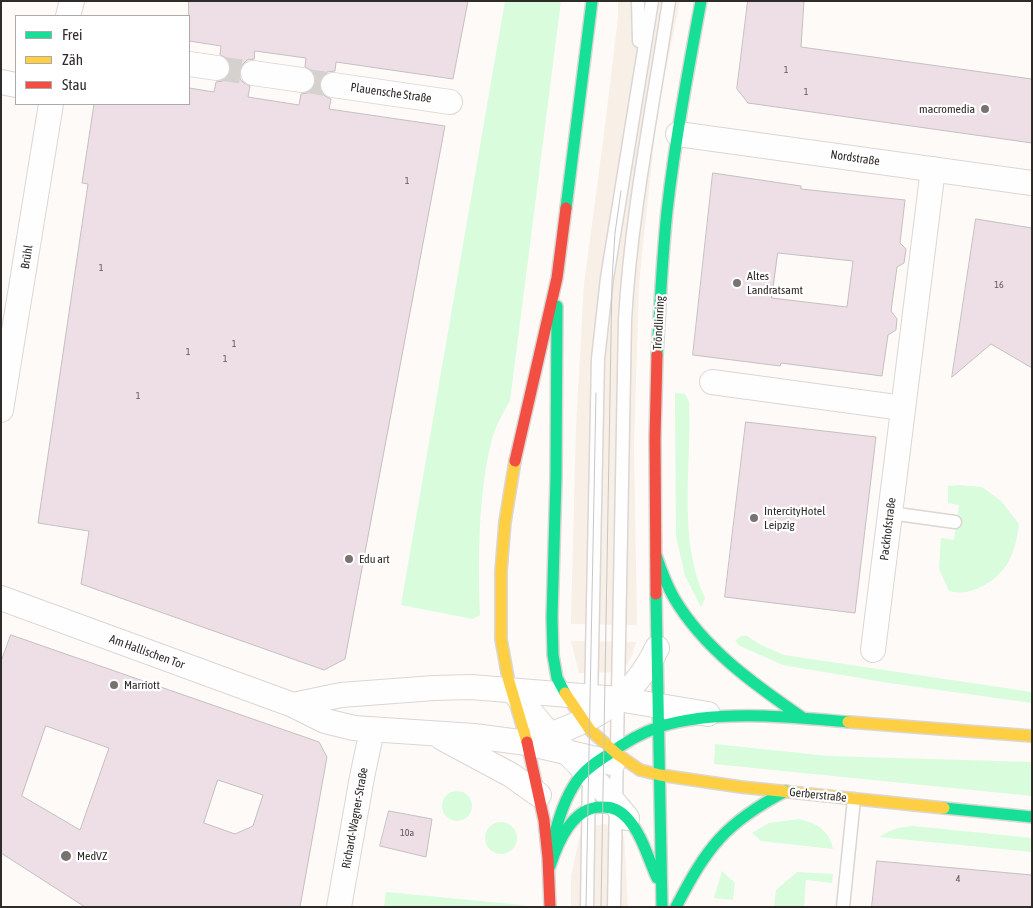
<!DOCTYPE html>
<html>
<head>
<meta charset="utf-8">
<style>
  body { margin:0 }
  #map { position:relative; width:1033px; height:908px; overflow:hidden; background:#fdfaf8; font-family:"Asap Condensed",sans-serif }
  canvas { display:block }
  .frame { position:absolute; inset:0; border:2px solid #2e2b28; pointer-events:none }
  .legend { position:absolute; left:15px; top:15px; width:175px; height:90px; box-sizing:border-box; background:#fff; border:1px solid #abaaa9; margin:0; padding:6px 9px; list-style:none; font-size:15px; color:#2e2b28 }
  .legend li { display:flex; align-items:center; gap:10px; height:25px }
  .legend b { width:25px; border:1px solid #abaaa9 }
</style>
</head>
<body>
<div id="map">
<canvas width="1033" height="908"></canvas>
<div class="frame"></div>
<ul class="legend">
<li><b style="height:6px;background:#16e098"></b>Frei</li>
<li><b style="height:6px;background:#ffcf43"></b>Zäh</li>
<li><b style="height:6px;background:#f24e42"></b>Stau</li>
</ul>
</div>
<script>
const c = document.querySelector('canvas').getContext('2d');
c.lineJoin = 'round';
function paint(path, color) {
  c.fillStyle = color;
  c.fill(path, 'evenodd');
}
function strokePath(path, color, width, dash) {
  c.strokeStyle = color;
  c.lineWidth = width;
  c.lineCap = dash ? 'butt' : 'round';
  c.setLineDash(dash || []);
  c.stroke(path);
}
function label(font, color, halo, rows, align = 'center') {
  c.font = font + ' "Asap Condensed",sans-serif';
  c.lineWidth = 4.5;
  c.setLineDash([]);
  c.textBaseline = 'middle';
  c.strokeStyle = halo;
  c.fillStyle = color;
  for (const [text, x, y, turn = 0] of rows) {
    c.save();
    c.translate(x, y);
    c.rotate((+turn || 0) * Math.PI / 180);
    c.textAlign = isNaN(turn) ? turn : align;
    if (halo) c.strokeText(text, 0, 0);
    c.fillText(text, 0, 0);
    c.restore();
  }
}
paint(new Path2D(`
  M618,1H680L663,83L655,132L639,284L634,445L637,625L571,624V617L576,427L584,284L604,134L618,18Z
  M571,641H582L636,642L632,656L622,672L579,673Z
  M603,824L615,826L624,837L628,907H571V876L580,835L589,827Z`), '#f8efe6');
paint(new Path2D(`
  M505,1H561L510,401C503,413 496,425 492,439C478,493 478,560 480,615L473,619L401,605Z
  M675,393L685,394L689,402C692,467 677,538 705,598L701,607L685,576L676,536Z
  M959,485L982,487L1001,501L1019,524C1015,552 1009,572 983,586C971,592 962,594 949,591L939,569L941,538L954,540L959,505L948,503V486Z
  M741,636H747L759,644L784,655L1032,692V703L889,683L783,665L740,646L735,641Z
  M715,744L828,756L1032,762V796L714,764Z
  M442 806a15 15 0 1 1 30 0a15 15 0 1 1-30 0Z
  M799,819C817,823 829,830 833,849L761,841L752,833L769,823Z
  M485 838a16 16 0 1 1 32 0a16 16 0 1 1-32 0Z
  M913,826L1032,838V852L879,837C890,830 899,827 913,826Z
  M722,871L735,883L733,900L714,898Z
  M797,872L833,874L832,883L806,880L804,907H774L776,890Z
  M386,892L522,905L529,907H384Z`), '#d8fcdc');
const building = new Path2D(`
  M189,1H468L453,79L336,62L335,71L327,72L323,76L320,83V91L325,96L331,99L329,109L445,126L345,659L324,670L81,584L89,531L38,523L88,184L82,183L94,104H189V88L214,92L216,82L223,81L228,76L230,70V63L226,58L220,55L221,46L189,41ZM255,51L306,58L305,67L311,70L315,74V82L312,89L308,93L301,94L299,105L248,97L250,86L244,83L240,79V71L243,64L247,60L254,59Z
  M748,1H804L801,47L1032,79V143L748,103L737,89Z
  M713,173L801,186V189L905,200L900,243L906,249L904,263L897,267L891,311L897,319L896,330L888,335L882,376L781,363L780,366L693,355ZM778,253L853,261L847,307L772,298Z
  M976,219L1032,228V368L991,344L952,377Z
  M746,422L876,437L855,613L725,597Z
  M11,635L319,742L327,757L300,907H85L1,853V662ZM46,726L109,748L80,830L22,796ZM218,780L263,795L253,826L235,834L204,823Z
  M389,811L432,819L426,857L380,846Z
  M877,861L1032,875V907H872Z`);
paint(building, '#eedee6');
strokePath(building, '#c4c0c0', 1);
strokePath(new Path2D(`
  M217,68L253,73
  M302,80L333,85`), '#d4d1ce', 24, [24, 12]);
const lane = new Path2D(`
  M638,1L639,41
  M890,513L955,522
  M591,702L598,359L607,278L652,1
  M587,907L589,774
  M614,907L625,320C631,213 653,107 669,1
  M843,907L854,799`);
const street = new Path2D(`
  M68,16L72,1
  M189,64L217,68
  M253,73L302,80
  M1,82L16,85
  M333,85L450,102
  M678,134L1032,183
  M712,382L903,408
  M1,410L51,104
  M1,598L293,705L325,721L354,728L474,736L527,743L613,763
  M873,650L933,169
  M513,691L550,735L604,790L627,818
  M293,705L341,695L434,688L471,687L618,699L708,714
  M442,738L511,775L539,795
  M538,739C591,721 632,702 657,648
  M339,907L362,777L372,730`);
const fast = new Path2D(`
  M566,208L592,1
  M557,306L556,478L552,617L553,655L557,678L565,693
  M657,355C660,307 662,259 667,211C675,141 688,71 701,1
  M656,555C661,570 666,584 674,598C704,649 755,685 803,718
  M656,594L662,907
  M944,808L1032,817
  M550,851C557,825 563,799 579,778C587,768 598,761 609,754C624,743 641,733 659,727C715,709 790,717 848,722
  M550,866C558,842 573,805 604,807C613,807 622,812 628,819C642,835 648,858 657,878
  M676,907C707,847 725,823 786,791`);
const slow = new Path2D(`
  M515,461L505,522L501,571V639L508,678L527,742
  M565,693L590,730L617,754L640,770L660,775L741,787L944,808
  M848,722L1032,736`);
const jam = new Path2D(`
  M515,461L557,278L566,208
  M656,594L655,438L657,355
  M527,742L544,820L548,858L550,907`);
strokePath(lane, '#dad6d4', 15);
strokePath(street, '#dad6d4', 26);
strokePath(fast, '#dad6d4', 14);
strokePath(slow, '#dad6d4', 14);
strokePath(jam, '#dad6d4', 14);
strokePath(lane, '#fffefe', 12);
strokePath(street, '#fffefe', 24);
strokePath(fast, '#16e098', 11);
strokePath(slow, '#ffcf43', 11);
strokePath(jam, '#f24e42', 11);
strokePath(new Path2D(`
  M586,907L596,393
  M601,907L612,281L615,233L621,191`), '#c7c6c6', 1);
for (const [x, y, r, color] of [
  [985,109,5,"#767371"],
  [737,283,5,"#767371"],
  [754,518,5,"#767371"],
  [349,559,5,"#767371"],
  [114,685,5,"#767371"],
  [66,856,6,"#767371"]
]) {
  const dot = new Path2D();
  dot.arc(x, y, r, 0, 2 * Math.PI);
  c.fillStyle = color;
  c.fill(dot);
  strokePath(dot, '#fff', 2);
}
label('10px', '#5e5858', null, [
  ["1",786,70],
  ["1",806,92],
  ["1",407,181],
  ["1",101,268],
  ["16",999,285],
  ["1",234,344],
  ["1",188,352],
  ["1",225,359],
  ["1",138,396],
  ["10a",407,833],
  ["4",958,879]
]);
label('12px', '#2e2b28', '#fff', [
  ["Plauensche Straße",391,93,8],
  ["Nordstraße",855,158,8],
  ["Brühl",27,257,-81],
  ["Tröndlinring",659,323,-87],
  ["Packhofstraße",888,529,-83],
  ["Am Hallischen Tor",147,652,20],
  ["Gerberstraße",818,795,6],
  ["Richard-Wagner-Straße",355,818,-80]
]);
label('12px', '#2e2b28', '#fff', [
  ["macromedia",975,109,"right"],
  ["Altes",747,276],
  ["Landratsamt",747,290],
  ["IntercityHotel",764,511],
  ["Leipzig",764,525],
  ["Edu art",359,559],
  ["Marriott",124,685],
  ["MedVZ",77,856]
], 'left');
</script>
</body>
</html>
